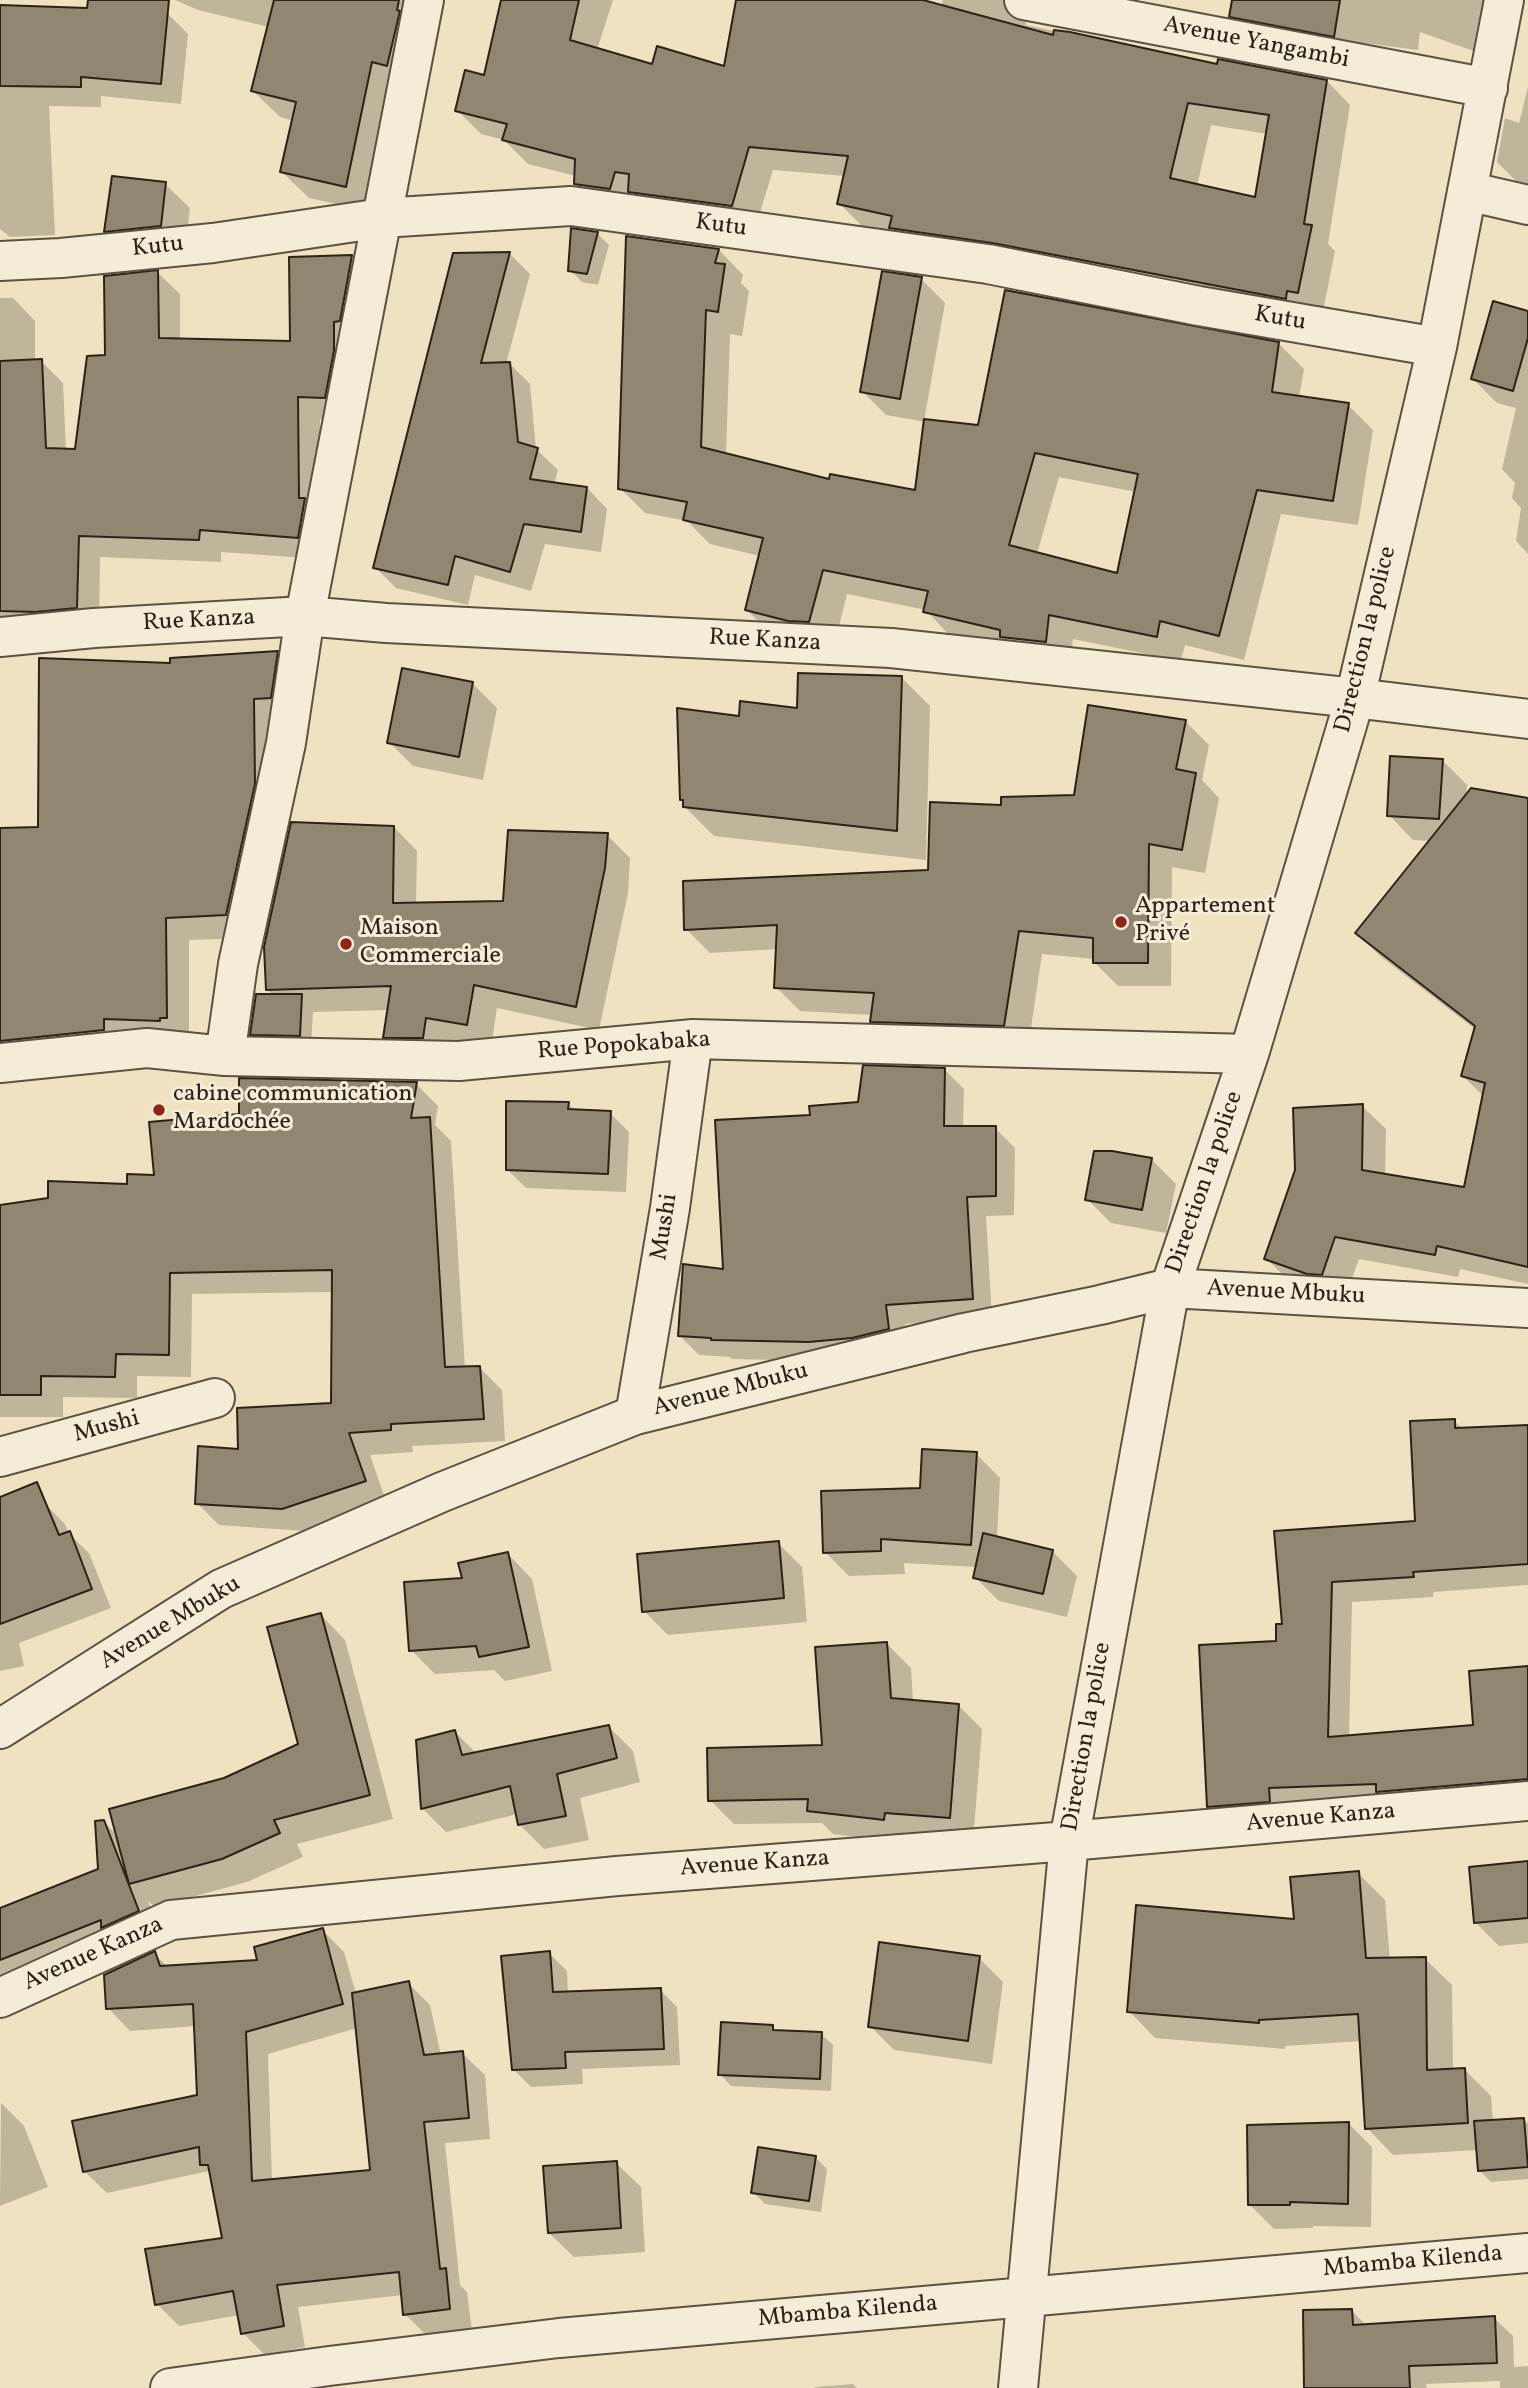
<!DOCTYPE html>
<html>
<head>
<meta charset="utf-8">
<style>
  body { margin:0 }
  canvas { display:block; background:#eee2c1 }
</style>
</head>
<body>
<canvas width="1528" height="2388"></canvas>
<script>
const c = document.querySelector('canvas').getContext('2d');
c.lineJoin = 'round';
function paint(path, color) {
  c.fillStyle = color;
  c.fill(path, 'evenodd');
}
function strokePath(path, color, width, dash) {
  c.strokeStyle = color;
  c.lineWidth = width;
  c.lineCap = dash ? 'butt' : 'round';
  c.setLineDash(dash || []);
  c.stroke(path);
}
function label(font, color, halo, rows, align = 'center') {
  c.font = font + ' Vollkorn,serif';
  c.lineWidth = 6;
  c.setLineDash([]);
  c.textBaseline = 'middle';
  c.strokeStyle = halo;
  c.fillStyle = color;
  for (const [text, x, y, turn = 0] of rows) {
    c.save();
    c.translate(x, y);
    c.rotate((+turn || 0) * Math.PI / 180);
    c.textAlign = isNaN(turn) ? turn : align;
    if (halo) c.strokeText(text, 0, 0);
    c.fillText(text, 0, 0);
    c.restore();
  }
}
paint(new Path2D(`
  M175,0H432L372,212L309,198L282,172L294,121L280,117L253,91L269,27L198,10Z
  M503,0H613L597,50L653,67L726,68L738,0H916L941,7L943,0H1046L1026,20V25L1219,67L1327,81L1350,105L1328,244L1335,251L1322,316L863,227L839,203L845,176L773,170L755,229L599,207L575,184L576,176L528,164L504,140L481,134L457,110L485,77ZM1211,125L1268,134L1257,200L1197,186Z
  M1233,0H1505L1485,55L1420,32L1418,50L1364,43L1361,62L1257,43L1231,16Z
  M0,7L167,13L188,34L181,104L101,96V107L49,106L55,235L10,237L0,229Z
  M1528,87V189L1522,187L1497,162L1505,118L1519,123Z
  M165,184L190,208L185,250L130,255L106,231Z
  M572,230L598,234L609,245L598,285L582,282L570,270Z
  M719,250L743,275L741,283L749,291L742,336L730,334L726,455L830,481L916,492L926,422L886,415L862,391L921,279L945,303L924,421L979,427L1279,344L1304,369L1299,397L1348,405L1373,430L1358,525L1281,514L1244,660L1185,645L1181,661L1073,639L1070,666L950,636L926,610L847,594L834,646L772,635L747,610L760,556L710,544L687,521L645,513L620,488ZM1059,477L1136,492L1119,575L1037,554Z
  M510,254L530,274L506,364L509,363L530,384L536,449L558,470L554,484L587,488L607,509L601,552L545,544L531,591L475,575L468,605L396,588L375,567L454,255Z
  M352,257L374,279L347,419H320V559L221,552V562L100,557L99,629L0,618V298H13L35,321V361H41L63,383L66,451H76L106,357L157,272L180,294V340L292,342L290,259Z
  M1528,313V554L1516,541L1521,508L1512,498L1515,483L1502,469L1516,408L1497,403L1473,379Z
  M277,653L300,676L249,938L189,940V1041L0,1065V830L40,829L172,665Z
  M901,677L930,706L926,860L714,836L685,807V802L682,799L740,718L799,710Z
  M473,684L497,708L483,780L413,766L389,742Z
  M1185,721L1209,745L1202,780L1219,798L1205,873L1172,867L1171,986H1118L1094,962V959L1042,954L1028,1048L895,1045L871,1021L872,1015L800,1011L776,987L778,949L710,953L686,929L929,872L1003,807L1075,797Z
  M1442,760L1467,785L1466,797L1528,799V1284L1460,1269L1458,1277L1359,1259L1345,1297L1290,1282L1266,1258L1362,1106L1386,1129L1385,1176L1466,1189L1484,1097L1463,1076L1476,1030L1380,956L1357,933L1431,841L1413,840L1389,815Z
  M394,827L417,851L416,904L505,902L607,835L630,858L628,893L599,1030L497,1008L491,1047L450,1041L446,1061L409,1060L385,1037L389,1010L313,1012L311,1047L264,1046L252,1034L274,996L267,989Z
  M944,1069L964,1089L963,1128H995L1015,1148L1014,1215L986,1216L992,1318L905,1324L908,1348L829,1361L732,1359L730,1357L699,1355L680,1336L725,1271L812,1116L860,1104Z
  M416,1084L438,1106L435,1125L451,1141L465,1368H480L502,1390L505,1441L412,1446L413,1452L370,1455L387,1504L305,1531L219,1525L197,1503L240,1451L333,1405L334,1292L192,1294L191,1377L137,1376V1398L63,1397V1417H0V1206L129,1186L156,1177L241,1116Z
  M568,1104L576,1111L610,1113L629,1132L626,1192L526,1188L507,1169Z
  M1152,1160L1176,1184L1166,1233L1111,1223L1087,1199Z
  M1454,1421L1463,1429L1528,1427V1585L1433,1592V1597L1352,1602L1349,1737L1528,1738V1802L1229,1827L1209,1806L1284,1626L1276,1532L1417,1523Z
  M976,1454L1000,1478L997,1538L1052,1551L1077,1576L1067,1617L999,1601L975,1577L977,1567L904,1563L905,1574L849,1576L825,1552Z
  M45,1504L65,1524L69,1534L89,1553L111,1608L19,1643L24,1666L0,1671V1517Z
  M778,1543L802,1567L807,1622L668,1635L644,1611Z
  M508,1554L532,1579L552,1671L505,1681L494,1670L435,1674L411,1650L464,1580Z
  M321,1615L345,1640L393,1819L297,1844L303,1857L247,1882L155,1907L148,1901L161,1934L5,2008L0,2018V1910L100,1871L103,1821L118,1836L224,1780L300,1745Z
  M887,1644L911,1668L913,1702L958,1705L982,1729L973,1841L908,1844L833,1834L822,1823L734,1824L710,1800L824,1747Z
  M609,1727L633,1751L640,1782L580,1798L589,1840L544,1849L519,1824L517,1814L446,1832L422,1808L455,1732L477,1754Z
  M1528,1863V1943L1499,1946L1476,1923Z
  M1358,1873L1385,1900L1390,1960L1425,1959L1452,1985L1453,2071L1465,2070L1491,2096L1493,2122L1524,2120L1528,2124V2179L1491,2182L1479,2170L1478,2150L1393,2155L1367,2128L1362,2041L1285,2046V2049L1155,2038L1129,2011L1296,1921Z
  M322,1930L344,1952L356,1994L408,1983L430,2005L441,2055L462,2053L485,2075L490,2139L445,2143L460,2285L467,2292L472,2331L427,2336L405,2314L403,2295L298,2307L305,2347L265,2355L243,2333L239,2315L179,2326L157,2304L224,2239L211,2174L209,2171L107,2193L84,2171L199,2096L196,2026L130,2031L108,2008L154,1954L168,1967L260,1961ZM357,2028L372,2172L272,2181L268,2054Z
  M549,1953L567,1971L568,1993L660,1990L677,2007L680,2065L582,2069L583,2084L531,2087L514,2070Z
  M979,1958L1003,1982L992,2064L894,2050L870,2026Z
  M772,2027L777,2032L821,2034L833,2045L831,2091L731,2086L720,2074Z
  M1,2103L24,2126L48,2187L0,2206Z
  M1348,2123L1372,2147L1371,2227L1313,2226V2228L1274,2229L1250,2205Z
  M815,2157L827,2169L821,2212L765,2204L753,2192Z
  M616,2163L641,2187L645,2252L574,2257L549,2233Z
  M1352,2311L1367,2326L1494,2318L1513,2336L1514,2367L1528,2366V2388H1500V2381L1426,2384L1427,2388H1305Z
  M853,2384L857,2388H815V2387Z`), '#0003');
const building = new Path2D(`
  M88,0H169L161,84L81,77V87L0,86V5L87,8Z
  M274,0H399L397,10L400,11L387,66L372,62L346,187L280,172L296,102L251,91Z
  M501,0H579L570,40L652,64L657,46L724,66L736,0H923L1053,35L1054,30L1070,32L1217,64L1218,59L1327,80L1304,224L1312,225L1298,293L1287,291L1286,299L992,243L889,228L892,216L837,204L848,156L749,147L732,206L628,192L629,174L615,172L610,189L574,184L575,159L502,140L507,124L455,111L465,70L484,75ZM1188,103L1269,115L1255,197L1170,178Z
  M1232,0H1340L1334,37L1229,17Z
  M112,176L166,182L161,226L104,232Z
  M571,228L598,232L587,274L568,271Z
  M626,236L719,249L715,263L725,264L718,312L706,310L701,447L829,479L830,474L915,490L924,419L978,425L1005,290L1279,342L1272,392L1349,403L1333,501L1257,490L1219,636L1160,621L1157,637L1049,615L1046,642L1000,637V630L923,612L928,591L823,570L809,622L788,621L745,610L763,538L683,520L687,502L618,489ZM1035,453L1138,474L1117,573L1009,545Z
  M510,252L481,363L510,362L518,442L538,448L530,479L587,487L581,532L524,524L510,572L455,556L448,585L373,568L453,253Z
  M352,255L340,321L334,322V351L325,398L298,397L299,498H305L298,538L200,530L199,540L79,536L77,608L35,612L0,611V361L42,359L46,448L75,449L87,356L105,355L104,276L158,270L159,338L290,341L289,257Z
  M882,271L922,277L900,399L860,392Z
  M1493,301L1528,311V338L1513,391L1471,379Z
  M278,651L271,698L254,699L255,784L226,915L166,918L167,1018H160V1021L104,1019V1030L0,1041V828L38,827L39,658L170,663V658Z
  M402,668L473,682L459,757L387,743Z
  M798,673L902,676L897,831L683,807V800H680L677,708L739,716L740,701L797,708Z
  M1088,705L1186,720L1176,769L1196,773L1182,850L1149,844L1148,963H1093V938L1019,931L1004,1026L870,1022L874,993L774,988L777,925L684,930L683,881L928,870L930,802L1001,805V797L1074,795Z
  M1390,756L1443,759L1439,819L1387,816Z
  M1471,788L1528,798V1267L1437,1246L1435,1255L1335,1237L1322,1275L1307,1274L1264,1259L1295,1170L1293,1108L1363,1104L1362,1170L1464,1187L1485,1083L1461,1076L1475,1026L1355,933Z
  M291,822L394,826L393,903L503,901L508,830L608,833L605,868L576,1007L474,985L467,1025L426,1018L423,1038H383L391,986L266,990L264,947Z
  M256,994H302L300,1036L250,1035Z
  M863,1065L945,1068L944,1126H996V1196L967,1197L973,1299L886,1305L889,1329L852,1338L809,1342L711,1340V1338L678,1336L683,1264L723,1269L715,1120L810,1115L809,1106L858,1102Z
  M239,1078L417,1082L411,1118L430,1117L445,1367L480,1366L484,1419L391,1424V1430L349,1433L366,1481L282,1509L195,1504L198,1446L238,1449L237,1408L331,1403L332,1270L170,1273L169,1355L116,1354L115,1377L41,1376V1395H0V1205L48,1198V1181L127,1184V1174L154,1175L149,1122L239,1114Z
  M506,1101L569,1102L568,1109L611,1111L608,1174L506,1170Z
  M1094,1151H1112L1152,1158L1142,1210L1085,1200Z
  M1455,1419V1428L1528,1425V1564L1413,1572L1414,1577L1332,1582L1328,1737L1473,1725L1469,1671L1528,1666V1779L1376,1792V1784L1269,1788L1270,1802L1207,1807L1199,1645L1276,1641V1624H1282L1274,1531L1415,1521L1410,1421Z
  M922,1449L977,1452L971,1545L881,1539V1551L823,1553L821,1491L920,1488Z
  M37,1482L59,1535L70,1531L92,1589L0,1624V1497Z
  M983,1533L1053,1550L1043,1594L973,1578Z
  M779,1541L784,1598L642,1612L637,1554Z
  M508,1552L529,1647L479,1657L476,1646L409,1651L404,1582L462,1578L458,1563Z
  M321,1613L370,1795L274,1820L280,1833L222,1859L129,1884L109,1809L224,1778L298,1744L267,1627Z
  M887,1642L891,1698L959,1704L950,1818L885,1813L884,1820L807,1811L808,1799L708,1801L707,1748L822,1745L815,1647Z
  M609,1725L617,1758L557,1774L566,1816L518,1825L510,1786L421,1809L416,1740L455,1730L462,1755Z
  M104,1820L139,1911L101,1928V1920L0,1960V1908L98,1869L95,1821Z
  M1528,1861V1918L1474,1923L1469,1867Z
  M1359,1871L1366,1958L1426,1957L1427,2070L1465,2068L1468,2123L1365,2129L1358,2014L1259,2020V2023L1127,2012L1136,1905L1294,1919L1290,1877Z
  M323,1928L343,2004L246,2032L252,2181L370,2170L352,1993L409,1981L424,2055L463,2051L469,2118L424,2122L440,2269L446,2268L450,2309L403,2315L399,2272L277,2285L284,2326L241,2334L233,2291L155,2305L145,2249L222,2238L208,2165H200L199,2147L83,2172L72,2121L197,2095L193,2004L106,2009L104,1975L155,1951L160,1966L257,1960L254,1947Z
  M879,1942L980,1956L968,2041L868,2027Z
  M550,1951L553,1992L661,1988L664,2049L565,2052L566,2068L512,2070L501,1956Z
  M721,2022L773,2025V2030L822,2032L820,2079L718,2075Z
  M1524,2118L1528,2167L1478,2171L1474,2121Z
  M1349,2122L1348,2204L1290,2202V2205H1248L1247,2125Z
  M758,2147L816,2156L809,2201L751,2193Z
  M617,2161L621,2228L548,2233L543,2166Z
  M1352,2309L1353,2325L1495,2316L1497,2363L1409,2366L1410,2388H1304L1303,2310Z`);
paint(building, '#918670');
strokePath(building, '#2d2218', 2);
const street = new Path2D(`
  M1024,0L1488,88
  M1467,191L1528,205
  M0,261L61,258L213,243L382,218L571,206L988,264L1199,306L1437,347
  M0,637L94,628L305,616L386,623L891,648L1355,698L1528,719
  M225,1056L238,964L286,743L305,616L424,0
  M0,1063L147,1048L225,1056L459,1061L693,1039L1249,1054
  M635,1415L670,1208L693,1039
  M0,1457L215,1398
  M0,1729L221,1589L442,1492L635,1415L964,1333L1100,1305L1170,1288L1528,1308
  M0,1998L171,1920L617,1876L1069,1841L1528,1801
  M170,2388L329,2366L559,2338L1528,2253
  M1018,2388L1069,1841L1170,1288L1249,1054L1355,698L1437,347L1504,0`);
strokePath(street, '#5d5242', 42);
strokePath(street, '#f4ecd7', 38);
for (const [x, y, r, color] of [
  [1121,922,7,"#8f2418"],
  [346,944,7,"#8f2418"],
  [159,1110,7,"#8f2418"]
]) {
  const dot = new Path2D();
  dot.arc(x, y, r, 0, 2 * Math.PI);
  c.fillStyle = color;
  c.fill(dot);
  strokePath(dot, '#f4ecd7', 2.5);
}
label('24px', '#2d2218', '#f4ecd7', [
  ["Avenue Yangambi",1256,44,11],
  ["Kutu",721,227,8],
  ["Kutu",158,248,-6],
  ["Kutu",1280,320,10],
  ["Rue Kanza",199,622,-3],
  ["Direction la police",1367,640,-76],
  ["Rue Kanza",765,642,3],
  ["Rue Popokabaka",624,1047,-4],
  ["Direction la police",1206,1183,-71],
  ["Mushi",666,1227,-81],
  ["Avenue Mbuku",1286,1294,3],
  ["Avenue Mbuku",731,1391,-14],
  ["Mushi",107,1428,-15],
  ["Avenue Mbuku",171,1624,-31],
  ["Direction la police",1088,1737,-80],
  ["Avenue Kanza",1321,1819,-5],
  ["Avenue Kanza",755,1865,-4],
  ["Avenue Kanza",94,1955,-24],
  ["Mbamba Kilenda",1413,2263,-5],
  ["Mbamba Kilenda",848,2313,-5]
]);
label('24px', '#2d2218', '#f4ecd7', [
  ["Appartement",1135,908],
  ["Privé",1135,936],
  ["Maison",360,930],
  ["Commerciale",360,958],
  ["cabine communication",173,1096],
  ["Mardochée",173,1124]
], 'left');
</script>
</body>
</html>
